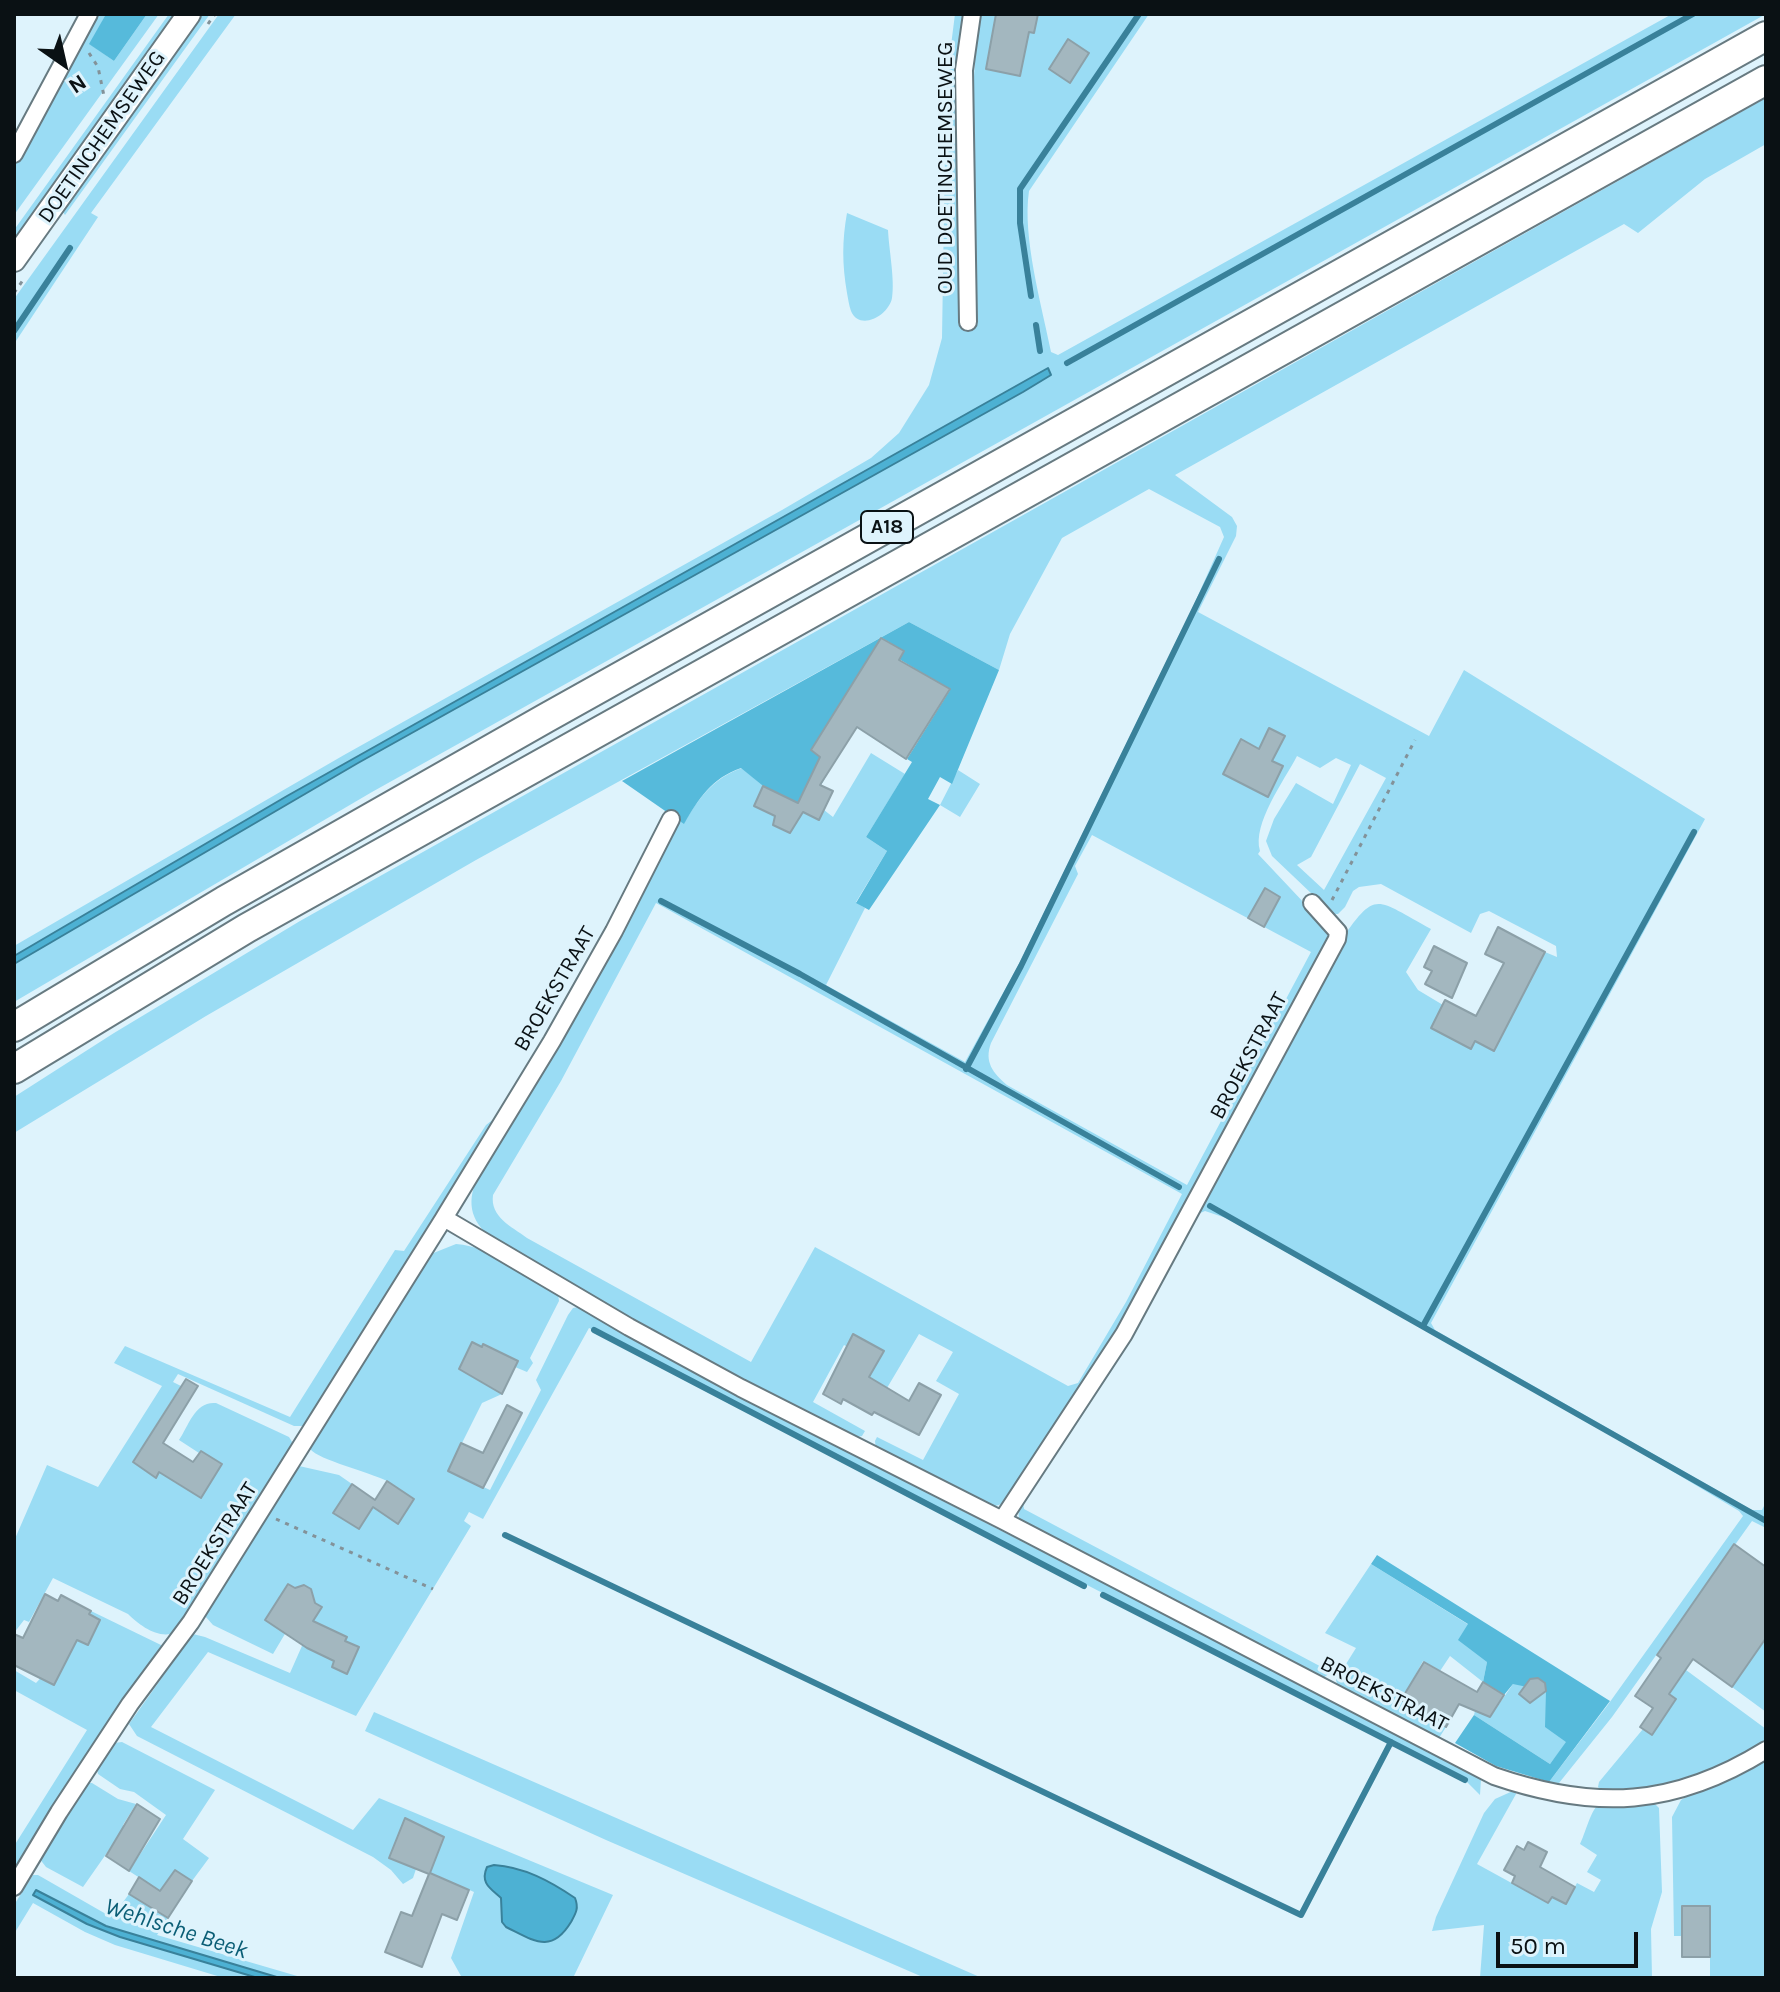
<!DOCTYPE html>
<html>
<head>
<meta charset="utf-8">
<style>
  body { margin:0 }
  #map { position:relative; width:1780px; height:1992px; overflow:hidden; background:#def3fc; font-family:Karla,sans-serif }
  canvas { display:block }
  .frame { position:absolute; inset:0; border:16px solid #0a1114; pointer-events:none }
  .north { position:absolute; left:24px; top:24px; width:80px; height:80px; -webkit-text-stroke:6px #def3fc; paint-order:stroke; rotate:146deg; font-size:22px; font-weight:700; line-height:32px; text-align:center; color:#0a1114 }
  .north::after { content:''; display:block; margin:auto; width:28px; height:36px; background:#0a1114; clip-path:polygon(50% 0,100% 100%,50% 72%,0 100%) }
  .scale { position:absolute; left:1496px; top:1932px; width:142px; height:36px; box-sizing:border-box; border:4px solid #0a1114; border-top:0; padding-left:10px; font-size:24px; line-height:28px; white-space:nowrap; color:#0a1114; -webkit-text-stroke:6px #def3fc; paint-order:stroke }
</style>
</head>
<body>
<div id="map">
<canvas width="1780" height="1992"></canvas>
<div class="frame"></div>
<div class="north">N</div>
<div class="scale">50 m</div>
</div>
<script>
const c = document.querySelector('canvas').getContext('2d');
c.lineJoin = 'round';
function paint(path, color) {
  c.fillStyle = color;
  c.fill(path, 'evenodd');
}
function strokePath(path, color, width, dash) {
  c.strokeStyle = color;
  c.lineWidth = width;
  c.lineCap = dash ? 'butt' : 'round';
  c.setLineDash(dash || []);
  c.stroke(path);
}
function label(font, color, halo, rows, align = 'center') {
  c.font = font + ' Karla,sans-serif';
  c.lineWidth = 6;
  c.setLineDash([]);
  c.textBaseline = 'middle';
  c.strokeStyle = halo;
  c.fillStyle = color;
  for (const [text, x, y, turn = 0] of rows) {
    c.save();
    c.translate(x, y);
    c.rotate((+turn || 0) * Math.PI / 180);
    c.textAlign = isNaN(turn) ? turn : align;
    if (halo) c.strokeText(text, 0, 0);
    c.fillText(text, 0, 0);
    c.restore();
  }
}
paint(new Path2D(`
  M96,14H106L90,44L114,61L147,14H159L14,215V162Z
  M169,14H177L14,240V230Z
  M201,14H210L65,215L61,209Z
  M219,14H236L91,213L98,217L14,344V299Z
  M955,14H963L956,68L961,260L975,325L970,139L978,14H1149L1029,191C1022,237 1042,306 1051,352L1058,355L1672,14H1766L372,792L14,1002V946L344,755L782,510L871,458L899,433L929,385L942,338L946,85Z
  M1766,98V144L1705,179L1638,233L1624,224L1175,475L1232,517L1237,526L1236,536L1198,612L1429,736L1464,670L1705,819L1431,1323L1435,1330L1752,1510H1762L1766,1502V1528L1752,1521L1612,1717L1559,1783L1549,1782L1607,1706L1743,1516L1739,1511L1635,1449L1226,1218L1205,1211L1198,1214L1114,1367L1023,1502L1024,1509L1331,1672L1322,1679L1025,1525L1019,1519L1018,1506L1106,1374L1133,1328L1337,946C1377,888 1373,898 1431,929L1406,972L1418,990L1443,1005L1431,1028L1471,1049L1476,1041L1494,1050L1503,1035L1484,1024L1487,1021L1503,1030L1545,952L1557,957L1556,946L1489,911L1480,914L1471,933L1381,884L1359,887L1353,891L1345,907L1338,914H1333L1272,856L1266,841L1274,819L1296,783L1333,804L1351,765L1336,758L1320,768L1297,756C1284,781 1252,824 1260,851L1258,854L1323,923L1329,936L1324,950L1109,1351L1013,1496C1004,1503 998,1507 987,1507L876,1450L875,1441L877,1437L923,1460L959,1394L936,1381L953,1352L919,1334L887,1388L869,1377L883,1351L869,1343L862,1355L844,1345L813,1402L865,1431L862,1436L853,1438L691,1356L623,1317L485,1232C465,1212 470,1191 482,1168L607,959L678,820L684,823C699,798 713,778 742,768L763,786L754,806L775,816L773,825L790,832L803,812L819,820L824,810L833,817L871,753L905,774L866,837L887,851L856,902L865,908L826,985L965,1062L1019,964L1192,609L1224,537L1220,527L1149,489L1062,538L1010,634L999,670L909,622L476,860L206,1016L14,1133V1097L114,1033L300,921ZM1360,764L1386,778L1324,890L1297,865L1311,857ZM1092,835L1311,952L1187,1185L1007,1085C993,1073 984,1062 991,1043L1078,874L1075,866ZM656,903L1182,1194L1126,1302L1078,1383L1068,1386L815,1247L751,1362L527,1238C511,1226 490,1217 493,1195L561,1081Z
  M847,213L888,230C889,250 895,280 892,298C889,315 860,332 851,311C849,306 848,298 847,293C842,264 842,241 847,213Z
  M958,770L980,784L960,817L940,805Z
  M495,1118L305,1426H294L178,1374L173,1382L187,1389L188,1402L175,1395L133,1462L156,1477L164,1465L190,1468L199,1453L179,1440C189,1425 195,1401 216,1403L289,1437L294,1445L174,1633C158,1639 139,1625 128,1614L53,1578L29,1622L24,1620L14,1633V1541L47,1465L98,1487L162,1386L114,1363L125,1346L290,1417L395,1250L404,1251L486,1125Z
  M456,1244C493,1247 527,1275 558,1294L559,1301L530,1358L533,1363L527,1372L515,1367L502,1394L482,1403L448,1471L490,1490L541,1390L536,1380L568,1315L573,1308L578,1307L791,1423L1468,1770L1481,1779L1480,1795L1465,1780L589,1328L483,1519L469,1512L464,1521L471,1526L356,1716L208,1652L151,1727L353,1830L379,1798L613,1895L573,1978H467L461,1976L451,1958L474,1892L429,1872L435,1859L411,1866L416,1869L413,1878L403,1884L391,1870L373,1857L137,1736L129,1724L193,1634L205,1637L290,1673L313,1621L298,1612L273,1654L213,1625L205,1616L299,1466L339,1475L375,1500L387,1481C369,1472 319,1460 310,1449L420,1269L431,1254Z
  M1371,1564L1469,1625L1487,1662L1483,1682L1450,1656L1440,1671L1423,1661L1402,1700L1446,1727L1439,1738L1338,1687L1336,1680L1356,1648L1325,1633Z
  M91,1611L161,1645L162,1650L14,1872V1846L87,1730L14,1690V1670L36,1683L76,1640L88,1645L100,1620L89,1614Z
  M1766,1638V1712L1732,1687Z
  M1686,1670L1766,1729V1744C1708,1778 1669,1788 1602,1791L1598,1787L1599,1782L1643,1729L1652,1735L1665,1716L1658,1711Z
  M1530,1679L1545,1683L1567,1742L1550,1764L1474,1715L1475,1711L1490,1717L1513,1684Z
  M374,1712L982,1978H925L606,1840L365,1731Z
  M122,1742L215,1790L183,1839L209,1858L192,1881L175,1871L160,1891L129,1871L166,1815L134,1792L120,1789L98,1774L97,1770L114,1743Z
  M1766,1761V1978H1710V1957L1682,1936H1674L1672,1817L1681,1800L1686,1797L1739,1776Z
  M87,1783H92L118,1799L136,1804L123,1825L125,1827L83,1887L46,1867L39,1858Z
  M1515,1790L1516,1794L1477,1864L1548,1903L1552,1897L1565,1904L1577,1883L1594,1892L1601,1880L1587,1872L1597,1855L1580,1844C1585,1834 1590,1813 1597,1806L1655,1804L1659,1808L1662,1892L1651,1929L1652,1978H1480L1484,1925L1432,1931L1436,1917L1484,1813L1495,1799Z
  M33,1875H38L106,1914L115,1913L129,1894L168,1918L157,1935L304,1978H224L115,1945L85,1932L33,1903L14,1934V1905Z`), '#9adcf4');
paint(new Path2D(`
  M106,14H147L114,61L89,44Z
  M909,622L999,670L952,784L940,777L928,799L940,805L869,910L856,903L887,851L866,837L912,762L907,759L950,690L899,659L904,651L882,638L811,750L832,766L821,785L810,780L798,803L763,786L741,768C712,778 699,798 684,824L622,781Z
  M1377,1555L1610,1701L1549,1782L1496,1766L1455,1743L1474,1715L1550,1764L1566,1742L1545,1727L1546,1691L1513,1684L1504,1695L1483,1682L1487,1662L1458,1640L1468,1624L1371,1564Z`), '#56badb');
const water = new Path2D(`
  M1048,368L1051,375L1023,392L358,763L14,964V956L287,796Z
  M494,1865C524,1867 550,1881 575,1898C579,1908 576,1913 571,1922C551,1955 533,1940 506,1927L502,1922L501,1898C490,1888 480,1883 487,1867Z
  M36,1890L106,1926L280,1978H258L120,1937L87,1924L33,1895Z`);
paint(water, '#4db1d3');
strokePath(water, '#39819a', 2);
strokePath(new Path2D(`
  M1031,296L1020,223V189L1139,14
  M1036,325L1040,351
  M14,331L70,248
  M1067,363L1693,14
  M661,901L800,974L1179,1187
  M966,1069L1021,966L1219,559
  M1210,1206L1766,1521
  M1423,1326L1694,832
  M594,1330L1084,1586
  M505,1535L1301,1915L1391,1742
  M1103,1595L1465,1780`), '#39819a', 6);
const building = new Path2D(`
  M996,14H1038L1034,33L1029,32L1020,76L986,69Z
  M1068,39L1089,53L1070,83L1049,69Z
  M881,638L904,651L899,660L950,689L906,759L857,727L820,785L833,791L819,820L803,812L790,833L773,825L775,816L754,806L763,786L798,803L820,757L811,750Z
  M1269,728L1285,736L1272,761L1283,766L1268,797L1223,774L1241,739L1259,749Z
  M1265,888L1280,897L1264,927L1248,918Z
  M1498,927L1545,952L1494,1051L1475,1041L1471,1049L1431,1028L1445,1000L1476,1016L1504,963L1485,954Z
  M1434,946L1467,963L1452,998L1425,984L1432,971L1424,967Z
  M853,1334L884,1351L869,1377L909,1401L919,1383L941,1395L919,1435L874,1412L872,1415L843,1399L841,1404L823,1394Z
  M472,1342L482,1347L483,1344L518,1361L502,1394L459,1369Z
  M186,1379L198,1386L163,1443L193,1462L201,1451L222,1464L201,1498L159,1472L156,1478L133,1462Z
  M507,1405L522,1413L483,1488L448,1471L461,1443L483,1453Z
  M387,1481L414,1499L398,1524L373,1507L359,1529L333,1513L352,1484L375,1500Z
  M1734,1544L1766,1567V1638L1732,1687L1693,1659L1669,1694L1676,1699L1652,1735L1640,1727L1653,1708L1635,1696L1661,1658L1657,1655Z
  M288,1584L295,1588L304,1585L311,1589L315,1603L322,1607L313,1621L347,1637L345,1641L359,1647L347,1674L332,1667L334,1661L307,1648L265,1620Z
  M45,1594L58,1601L61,1595L91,1611L89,1614L100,1620L88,1645L77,1640L54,1685L14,1665V1634L23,1638Z
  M1424,1662L1477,1692L1483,1682L1504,1695L1490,1717L1459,1704L1446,1727L1401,1700Z
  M1538,1678L1545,1683L1546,1691L1530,1703L1519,1694L1530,1679Z
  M137,1804L160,1819L129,1871L106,1856Z
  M405,1818L444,1837L430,1873L469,1890L457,1920L442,1914L422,1967L385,1952L401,1912L412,1916L429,1874L389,1858Z
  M1528,1842L1547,1852L1540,1867L1575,1887L1566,1904L1552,1897L1548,1903L1512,1883L1515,1876L1504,1870L1517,1846L1524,1850Z
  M175,1870L192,1881L168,1918L129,1894L139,1877L160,1891Z
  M1682,1906H1710V1957H1682Z`);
paint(building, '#a3b7bf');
strokePath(building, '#8ca0a8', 2);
const street = new Path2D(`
  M14,154L89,14
  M968,322L964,70L972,14
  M444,1218L552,1041L614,931L671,819
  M1002,1520L1124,1334L1337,939L1338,932L1312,903
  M14,1887L59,1812L130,1704L191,1622L444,1218L629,1327L741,1388L1002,1520L1494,1776C1596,1811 1674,1807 1766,1750`);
const secondary = new Path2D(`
  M14,260L189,14`);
const highway = new Path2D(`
  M14,1027L224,901L546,718L1766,36
  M14,1069L247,928L1766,80`);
strokePath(street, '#677a81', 20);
strokePath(secondary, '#677a81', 26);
strokePath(highway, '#677a81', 32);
strokePath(new Path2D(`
  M208,24L215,14
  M89,53L98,67L104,96
  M14,293L23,280
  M1332,900L1415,740
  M276,1519L433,1589`), '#839299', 3, [4, 6]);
strokePath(street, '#fff', 16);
strokePath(secondary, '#fff', 22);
strokePath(highway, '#fff', 28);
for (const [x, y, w] of [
  [887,527,52]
]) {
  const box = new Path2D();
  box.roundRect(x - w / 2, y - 16, w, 32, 6);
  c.fillStyle = '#def3fc';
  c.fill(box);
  strokePath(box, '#0a1114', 2);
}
label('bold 20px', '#0a1114', null, [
  ["A18",887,527]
]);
label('22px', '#0a1114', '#def3fc', [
  ["DOETINCHEMSEWEG",102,137,-55],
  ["OUD DOETINCHEMSEWEG",946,168,-90],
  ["BROEKSTRAAT",555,989,-60],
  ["BROEKSTRAAT",1249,1056,-62],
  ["BROEKSTRAAT",215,1544,-58],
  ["BROEKSTRAAT",1384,1694,27]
]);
label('italic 24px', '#0b5e76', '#def3fc', [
  ["Wehlsche Beek",176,1929,18]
]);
</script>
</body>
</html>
